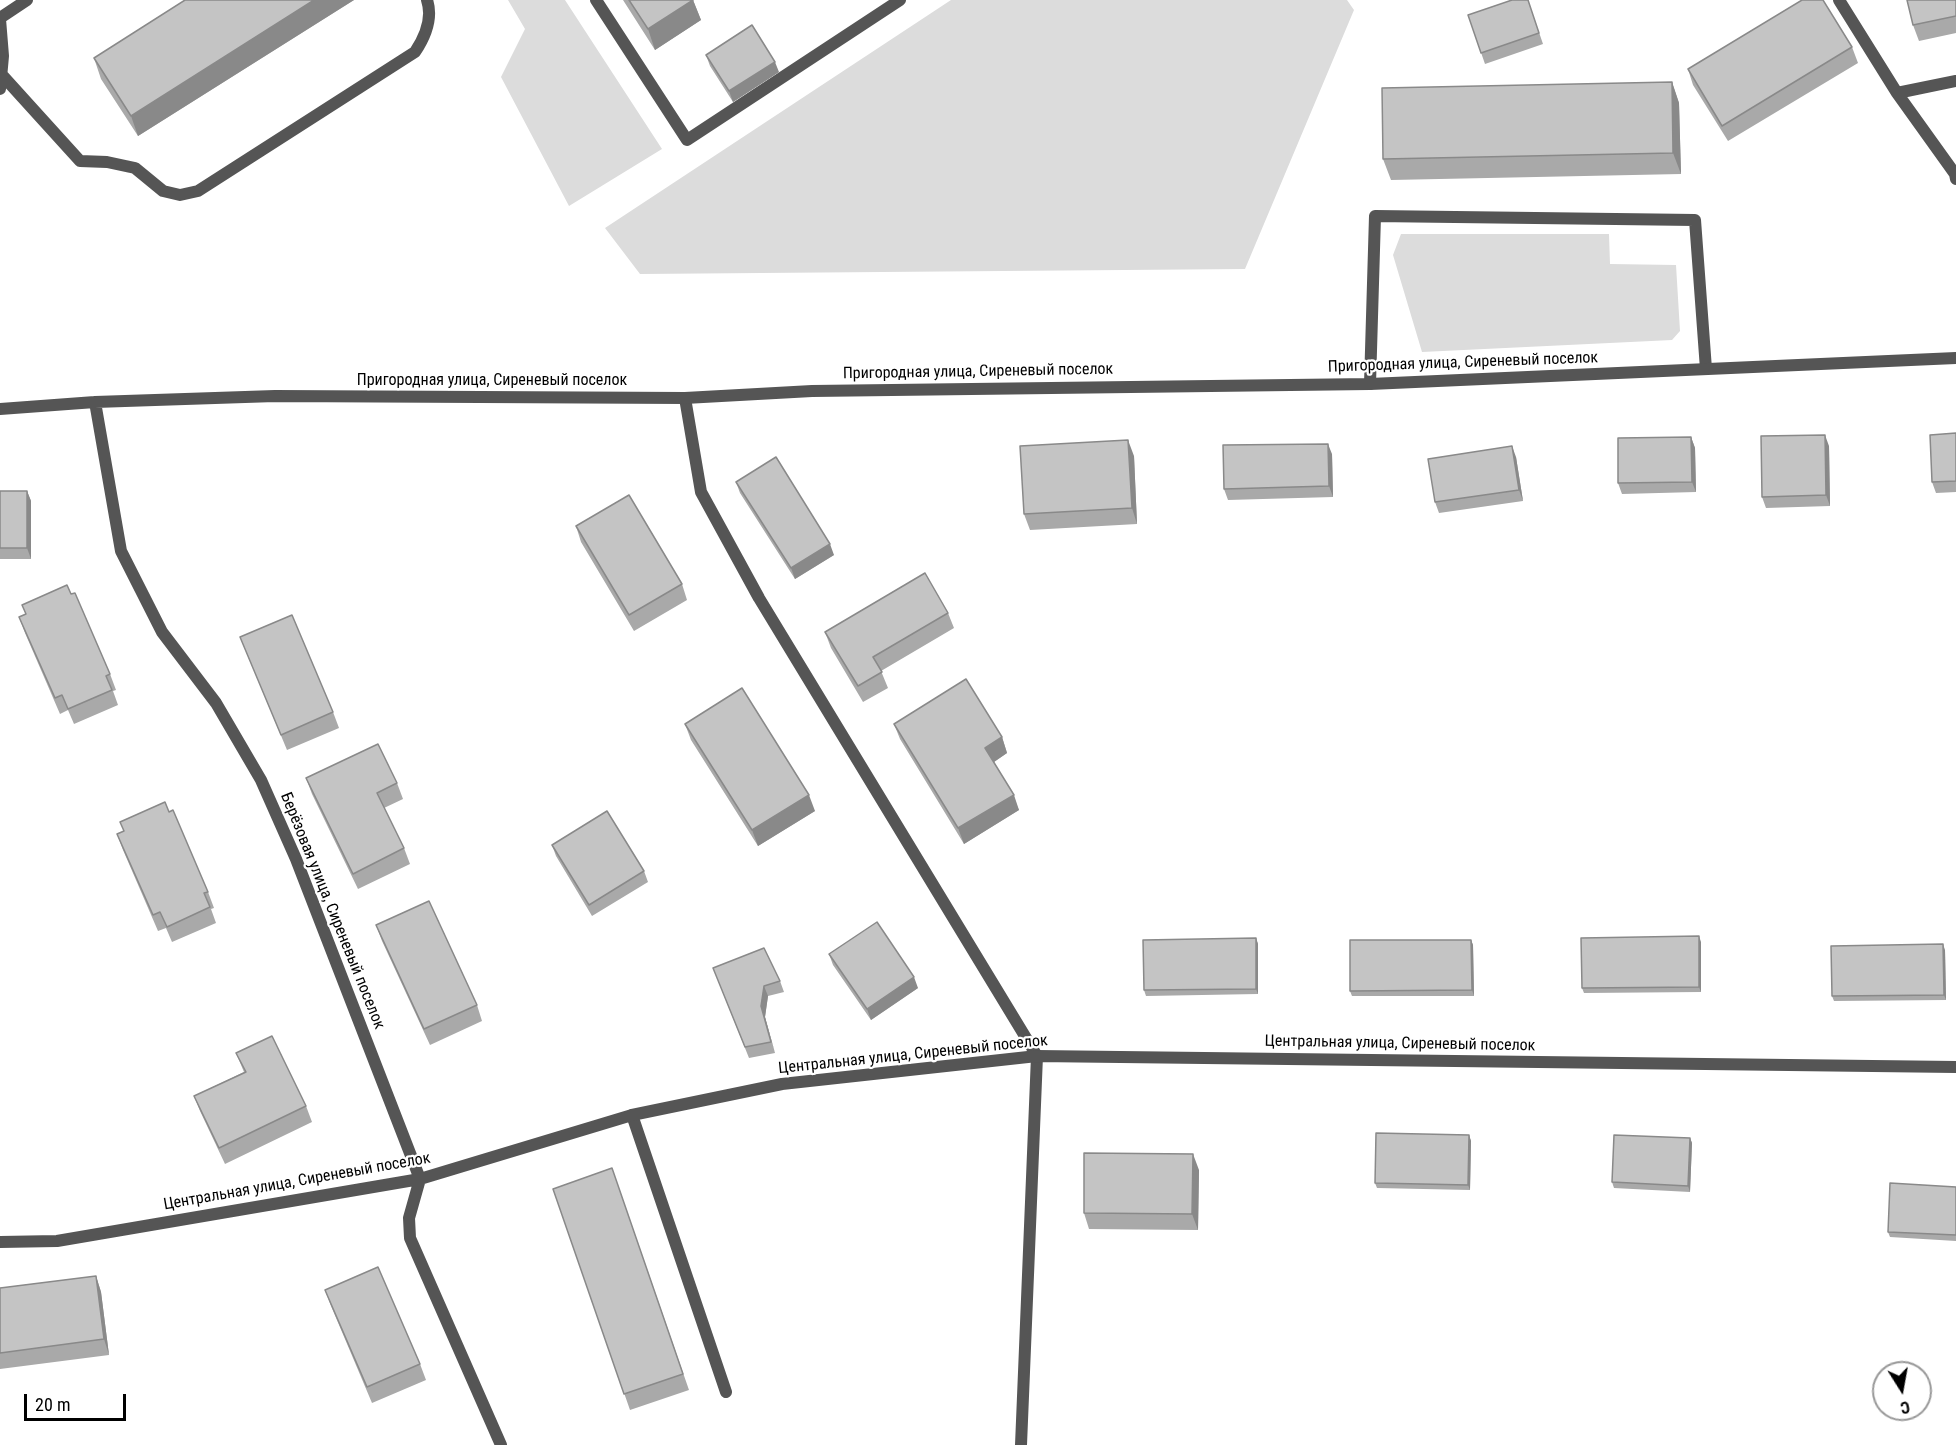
<!DOCTYPE html>
<html>
<head>
<meta charset="utf-8">
<style>
  body { margin:0 }
  #map { position:relative; width:1956px; height:1445px; overflow:hidden; background:#fff; font-family:"Roboto Condensed",sans-serif }
  canvas { display:block }
  .north { position:absolute; left:1872px; top:1361px; width:60px; height:60px; box-sizing:border-box; background:#fff; border:2px solid #999; border-radius:50%; rotate:169deg; font-size:16px; font-weight:700; line-height:24px; text-align:center; color:#000 }
  .north::after { content:''; display:block; margin:auto; width:21px; height:27px; background:#000; clip-path:polygon(50% 0,100% 100%,50% 72%,0 100%) }
  .scale { position:absolute; left:24px; top:1394px; width:102px; height:27px; box-sizing:border-box; border:3px solid #000; border-top:0; padding-left:8px; font-size:18px; line-height:21px; white-space:nowrap; color:#000; -webkit-text-stroke:4px #fff; paint-order:stroke }
</style>
</head>
<body>
<div id="map">
<canvas width="1956" height="1445"></canvas>
<div class="north">С</div>
<div class="scale">20 m</div>
</div>
<script>
const c = document.querySelector('canvas').getContext('2d');
c.lineJoin = 'round';
function paint(path, color) {
  c.fillStyle = color;
  c.fill(path, 'evenodd');
}
function strokePath(path, color, width, dash) {
  c.strokeStyle = color;
  c.lineWidth = width;
  c.lineCap = dash ? 'butt' : 'round';
  c.setLineDash(dash || []);
  c.stroke(path);
}
function label(font, color, halo, rows, align = 'center') {
  c.font = font + ' "Roboto Condensed",sans-serif';
  c.lineWidth = 4.5;
  c.setLineDash([]);
  c.textBaseline = 'middle';
  c.strokeStyle = halo;
  c.fillStyle = color;
  for (const [text, x, y, turn = 0] of rows) {
    c.save();
    c.translate(x, y);
    c.rotate((+turn || 0) * Math.PI / 180);
    c.textAlign = isNaN(turn) ? turn : align;
    if (halo) c.strokeText(text, 0, 0);
    c.fillText(text, 0, 0);
    c.restore();
  }
}
paint(new Path2D(`
  M508,0H565L662,149L569,206L501,77L525,29Z
  M951,0H1347L1354,10L1245,269L640,274L605,228Z
  M1401,234H1609L1610,264L1676,265L1680,331L1672,340L1422,352L1393,255Z`), '#dcdcdc');
strokePath(new Path2D(`
  M596,0L687,140L900,0
  M1839,0L1897,93L1955,174L1956,179
  M1897,93L1956,81
  M1370,384L1375,216L1695,220L1706,369
  M685,398L701,492L759,598L1037,1056L1021,1445
  M632,1115L726,1392`), '#555', 12);
strokePath(new Path2D(`
  M0,18L27,0
  M0,19L3,56L0,89
  M3,76L80,161L107,162L135,168L163,191L180,195L198,191L415,52C425,37 433,18 427,0
  M95,402L121,551L162,632L216,703L261,780L296,859L420,1179L409,1218L410,1238L501,1445
  M0,409L95,402L275,396L685,398L812,391L1370,384L1956,358
  M0,1242L57,1241L420,1179L632,1115L782,1084L1037,1056L1956,1067`), '#555', 12);
paint(new Path2D(`
  M185,0H354L138,136L101,79L94,58Z
  M623,0H693L701,20L655,50Z
  M1528,0L1543,44L1485,64L1468,15Z
  M1956,0V33L1919,41L1913,25Z
  M1852,47L1858,63L1728,141L1693,85L1688,69Z
  M706,55L779,72L733,102L710,66Z
  M1672,82L1679,103L1681,174L1391,180L1383,159Z
  M1956,433V492L1936,493L1932,482Z
  M1691,437L1695,448L1696,492L1622,494L1618,483Z
  M1829,446L1830,506L1766,508L1762,497Z
  M1332,454L1333,497L1228,500L1224,489Z
  M1134,456L1137,524L1030,530L1024,514Z
  M1516,457L1523,501L1439,513L1435,502Z
  M736,482L834,555L795,579L740,493Z
  M0,491H27L31,501V559H0Z
  M576,526L682,584L687,600L634,631L581,542Z
  M71,594L110,674L116,690L113,691L118,705L74,724L68,710L60,714L25,633L19,617L26,614L22,605Z
  M948,613L954,628L881,671L888,688L863,702L831,648L825,632Z
  M240,637L333,712L339,728L287,750Z
  M685,724L815,811L758,846L691,740Z
  M894,724L1002,737L1007,753L994,762L1019,810L964,844L900,739Z
  M306,778L397,783L403,799L384,808L404,848L410,864L358,889L312,794Z
  M117,834L208,892L214,908L211,909L216,923L172,942L166,928L158,931L123,850Z
  M552,845L644,871L648,882L592,916L556,856Z
  M376,925L477,1005L482,1021L430,1045L382,941Z
  M1256,938L1258,944V994L1146,996L1144,990Z
  M1471,940L1473,945L1474,996H1352L1350,991Z
  M1701,942V992L1584,993L1582,988Z
  M1945,950L1946,1000L1834,1001L1832,996Z
  M829,954L918,988L871,1020L833,965Z
  M717,978L780,981L784,992L768,996L765,1017L775,1053L749,1058Z
  M236,1053L306,1106L312,1122L225,1164L200,1111L194,1096L244,1072Z
  M1469,1135L1471,1141L1470,1190L1377,1188L1375,1183Z
  M1690,1138L1692,1143L1690,1192L1614,1188L1612,1182Z
  M612,1168L689,1390L630,1410L553,1189Z
  M1199,1170L1198,1230L1089,1229L1084,1213Z
  M1956,1187V1241L1890,1237L1888,1232Z
  M96,1276L101,1292L109,1355L0,1369V1288Z
  M325,1290L420,1364L426,1380L372,1403L331,1306Z`), '#a9a9a9');
paint(new Path2D(`
  M314,0H354L138,136L131,116Z
  M693,0L701,20L655,50L648,29Z
  M775,62L779,72L733,102L729,91Z
  M1672,82L1679,103L1681,174L1673,153Z
  M1825,435L1829,446L1830,506L1826,495Z
  M1691,437L1695,448L1696,492L1692,482Z
  M1128,440L1134,456L1137,524L1132,508Z
  M1328,444L1332,454L1333,497L1329,486Z
  M1512,446L1516,457L1523,501L1519,490Z
  M27,491L31,501V559L27,548Z
  M830,544L834,555L795,579L791,568Z
  M1002,737L1007,753L991,764L985,748Z
  M809,795L815,811L758,846L752,830Z
  M1014,795L1019,810L964,844L958,828Z
  M1699,936L1701,942V992L1699,987Z
  M1256,938L1258,944V994L1256,989Z
  M1471,940L1473,945L1474,996L1472,990Z
  M1943,944L1945,950L1946,1000L1944,995Z
  M914,977L918,988L871,1020L867,1009Z
  M764,986L768,996L765,1017L775,1053L761,1006Z
  M1469,1135L1471,1141L1470,1190L1468,1185Z
  M1690,1138L1692,1143L1690,1192L1688,1186Z
  M1193,1154L1199,1170L1198,1230L1192,1214Z
  M96,1276L101,1292L109,1355L104,1339Z`), '#898989');
const building = new Path2D(`
  M185,0H314L131,116L94,58Z
  M629,0H693L648,29Z
  M1512,0H1528L1539,33L1481,53L1468,15Z
  M1802,0H1823L1852,47L1722,126L1688,69Z
  M1907,0H1956V16L1913,25Z
  M752,25L775,62L729,91L706,55Z
  M1672,82L1673,153L1383,159L1382,88Z
  M1956,433V481L1932,482L1930,435Z
  M1825,435L1826,495L1762,497L1761,436Z
  M1691,437L1692,482L1618,483V438Z
  M1128,440L1132,508L1024,514L1020,446Z
  M1328,444L1329,486L1224,489L1223,445Z
  M1512,446L1519,490L1435,502L1428,459Z
  M776,457L830,544L791,568L736,482Z
  M0,491H27V548H0Z
  M629,495L682,584L629,615L576,526Z
  M925,573L948,613L873,657L882,672L858,686L825,632Z
  M67,585L71,594L75,593L110,674L106,676L112,690L68,709L62,695L55,698L19,617L26,614L22,605Z
  M292,615L333,712L281,735L240,637Z
  M966,679L1002,737L985,748L1014,795L958,828L894,724Z
  M742,688L809,795L752,830L685,724Z
  M378,744L397,783L377,793L404,848L353,874L306,778Z
  M165,802L169,812L173,810L208,892L204,893L210,907L167,927L160,912L153,915L117,834L124,831L120,822Z
  M607,811L644,871L589,905L552,845Z
  M429,901L477,1005L424,1029L376,925Z
  M877,922L914,977L867,1009L829,954Z
  M1699,936V987L1582,988L1581,938Z
  M1256,938V989L1144,990L1143,940Z
  M1350,940H1471L1472,990L1350,991Z
  M1943,944L1944,995L1832,996L1831,946Z
  M764,948L780,981L764,986L761,1006L771,1042L745,1047L713,968Z
  M272,1036L306,1106L219,1148L194,1096L246,1072L236,1053Z
  M1376,1133L1469,1135L1468,1185L1375,1183Z
  M1614,1135L1690,1138L1688,1186L1612,1182Z
  M1084,1153L1193,1154L1192,1214L1084,1213Z
  M612,1168L683,1374L624,1394L553,1189Z
  M1890,1183L1956,1187V1235L1888,1232Z
  M378,1267L420,1364L367,1387L325,1290Z
  M96,1276L104,1339L0,1353V1288Z`);
paint(building, '#c4c4c4');
strokePath(building, '#898989', 1.5);
label('16px', '#000', '#fff', [
  ["Пригородная улица, Сиреневый поселок",1463,363,-2],
  ["Пригородная улица, Сиреневый поселок",978,372,-1],
  ["Пригородная улица, Сиреневый поселок",492,381],
  ["Берёзовая улица, Сиреневый поселок",332,911,68],
  ["Центральная улица, Сиреневый поселок",1400,1044,1],
  ["Центральная улица, Сиреневый поселок",913,1055,-6],
  ["Центральная улица, Сиреневый поселок",297,1182,-10]
]);
</script>
</body>
</html>
